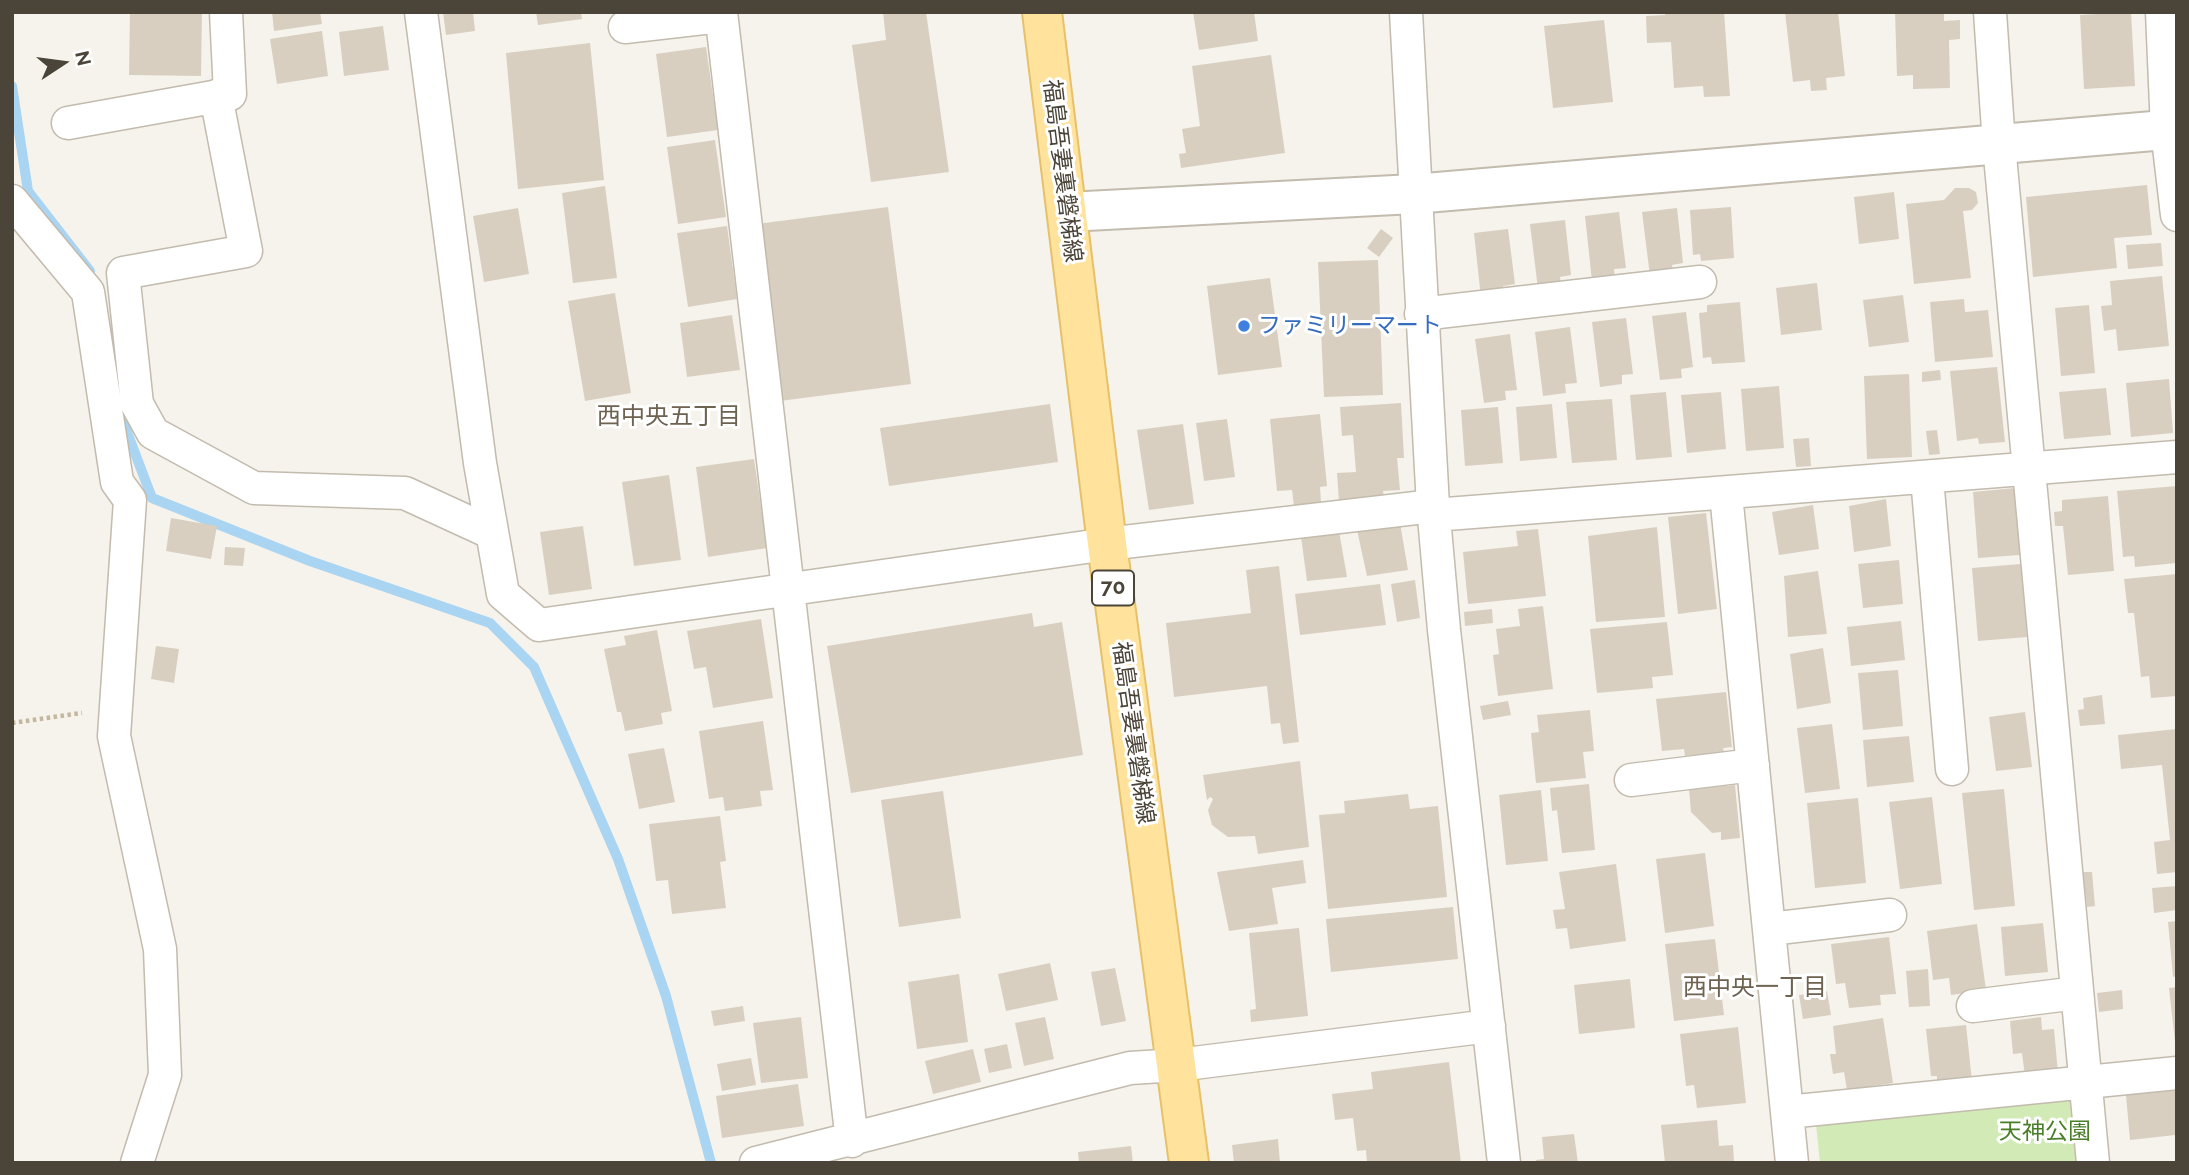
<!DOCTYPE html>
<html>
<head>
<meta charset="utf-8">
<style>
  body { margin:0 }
  #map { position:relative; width:2189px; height:1175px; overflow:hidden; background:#f6f3ec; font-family:Raleway,sans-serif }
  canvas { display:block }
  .frame { position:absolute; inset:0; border:14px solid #4b4439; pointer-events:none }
  .north { position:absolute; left:28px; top:28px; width:70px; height:70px; -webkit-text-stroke:5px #fff; paint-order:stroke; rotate:77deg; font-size:19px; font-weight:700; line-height:28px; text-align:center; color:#4b4439 }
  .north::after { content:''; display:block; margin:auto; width:24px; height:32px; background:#4b4439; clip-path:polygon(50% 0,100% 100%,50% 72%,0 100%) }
</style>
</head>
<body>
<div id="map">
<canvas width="2189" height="1175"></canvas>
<div class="frame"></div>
<div class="north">N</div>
</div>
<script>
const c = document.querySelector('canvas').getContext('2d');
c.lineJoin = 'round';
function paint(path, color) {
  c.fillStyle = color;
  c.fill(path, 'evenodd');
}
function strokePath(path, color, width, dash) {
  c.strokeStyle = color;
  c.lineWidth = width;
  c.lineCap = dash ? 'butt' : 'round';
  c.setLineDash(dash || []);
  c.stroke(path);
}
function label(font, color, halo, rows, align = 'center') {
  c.font = font + ' Raleway,"Noto Sans JP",sans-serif';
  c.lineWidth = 6;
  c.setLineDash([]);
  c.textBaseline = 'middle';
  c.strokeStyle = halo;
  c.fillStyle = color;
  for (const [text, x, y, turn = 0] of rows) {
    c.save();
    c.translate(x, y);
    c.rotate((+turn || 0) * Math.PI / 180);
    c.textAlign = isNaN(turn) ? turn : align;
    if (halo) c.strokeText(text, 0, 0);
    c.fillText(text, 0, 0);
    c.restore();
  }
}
paint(new Path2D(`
  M2074,1099L2079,1163H1820L1816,1124Z`), '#d2eab5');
strokePath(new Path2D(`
  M12,86L28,191L90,271
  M119,411L152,498L310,561L490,623L534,667L618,859L666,996L711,1163`), '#a9d4f2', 10);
paint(new Path2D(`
  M130,12H202L201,76L129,75Z
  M272,12H320L322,24L274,31Z
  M443,12H473L475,31L446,35Z
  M536,12H581L582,19L538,25Z
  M883,12H926L949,172L871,182L852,45L886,40Z
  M1193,12H1254L1258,41L1199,50Z
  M1665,12H1724L1730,96L1704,97L1703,86L1674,88L1671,42L1647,43L1646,16L1665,15Z
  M1785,12H1838L1845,76L1826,78L1827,90L1811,91L1810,80L1793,82Z
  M1895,12H1944V21L1960,20V39L1949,40L1950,88L1913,89V75L1897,76Z
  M2131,12L2135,86L2084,89L2080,15Z
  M1604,20L1613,102L1553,108L1544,26Z
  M383,26L389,70L344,76L339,32Z
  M322,31L328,76L277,84L270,39Z
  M590,43L604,180L518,189L506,53Z
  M706,47L718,130L667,137L656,54Z
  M1271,55L1285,153L1181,168L1179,154L1186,153L1182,129L1200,126L1192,66Z
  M715,140L726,217L678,224L667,147Z
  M2147,185L2152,235L2114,238L2117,268L2033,277L2026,197Z
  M605,186L617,278L573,283L562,193Z
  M1955,188H1969L1976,192L1978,203L1972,210L1963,211L1971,278L1914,284L1906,204L1944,200Z
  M1894,192L1899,239L1859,244L1854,197Z
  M888,207L911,384L780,401L757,224Z
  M1731,207L1734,258L1701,261L1700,254L1693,255L1690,210Z
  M518,208L529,274L484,282L473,216Z
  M1677,208L1683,263L1672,265L1673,273L1650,276L1642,212Z
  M1619,212L1626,268L1614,269L1615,278L1592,281L1585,216Z
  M1565,220L1571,275L1560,277L1561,286L1538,289L1530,224Z
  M727,226L737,299L688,307L677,233Z
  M1381,229L1393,238L1379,257L1367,248Z
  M1508,229L1515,284L1503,286L1504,295L1481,298L1474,233Z
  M2161,243L2163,266L2128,269L2126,245Z
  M1378,260L1383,395L1324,397L1318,262Z
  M2162,276L2169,346L2118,351L2116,329L2104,331L2101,306L2112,305L2110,281Z
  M1270,278L1282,367L1218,375L1207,286Z
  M1817,283L1822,330L1781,335L1776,288Z
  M615,293L631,393L585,401L568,301Z
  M1903,295L1909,342L1869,347L1863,300Z
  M1964,299L1965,312L1988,310L1993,357L1935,362L1930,302Z
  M1740,302L1745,362L1712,364L1711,357L1703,358L1699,313L1707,312V305Z
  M2089,305L2095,373L2061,376L2055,308Z
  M1686,312L1693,367L1681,369L1682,378L1660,380L1652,316Z
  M732,315L740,370L687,377L680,323Z
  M1626,318L1633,374L1622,375V384L1600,387L1592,322Z
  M1570,327L1577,383L1565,384L1566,393L1543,396L1535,332Z
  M1510,334L1517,390L1505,391L1506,400L1484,403L1475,339Z
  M1997,367L2005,442L1979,444L1978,438L1957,441L1950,371Z
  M1940,370L1941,380L1922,382V372Z
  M1909,374L1912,457L1867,459L1864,376Z
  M2169,379L2173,433L2131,437L2126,383Z
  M1779,386L1784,448L1746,451L1741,389Z
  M2106,388L2111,435L2064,439L2059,392Z
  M1666,392L1672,457L1636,460L1630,395Z
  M1721,392L1726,449L1687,453L1681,395Z
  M1612,399L1617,460L1572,463L1566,402Z
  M1401,403L1404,458H1397L1400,490L1383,491L1384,497L1339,501L1337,473L1356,472L1353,435L1342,436L1340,407Z
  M1050,404L1058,462L889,486L880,428Z
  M1552,404L1557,458L1520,461L1516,407Z
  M1498,407L1503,463L1465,466L1461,410Z
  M1320,414L1327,486L1320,487L1321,503L1294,506L1292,490L1277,491L1270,419Z
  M1227,419L1235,477L1204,481L1196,423Z
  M1183,424L1194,504L1149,510L1137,430Z
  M1937,430L1940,454L1929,455L1926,431Z
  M1809,438L1811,466L1796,467L1793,439Z
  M754,459L767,548L708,557L696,467Z
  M669,475L681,560L634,566L622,482Z
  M2177,486V563L2135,567L2134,556L2123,557L2117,491Z
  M2015,488L2020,555L1978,558L1973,492Z
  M2108,496L2114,571L2068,575L2063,526H2055L2054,512L2062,511V500Z
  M1886,499L1891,546L1854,552L1849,506Z
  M1813,505L1819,549L1779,555L1772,512Z
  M1706,513L1717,609L1678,614L1668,517Z
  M171,518L217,526L211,559L166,551Z
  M1400,523L1408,570L1367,576L1357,530Z
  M583,526L592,589L549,595L540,532Z
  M1657,527L1665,617L1596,622L1588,536Z
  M1538,529L1546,596L1468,604L1463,552L1518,546L1516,531Z
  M1339,531L1347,577L1307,581L1301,537Z
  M225,547L245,548L243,566L224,565Z
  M1899,560L1903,604L1863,608L1858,564Z
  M2021,564L2027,637L1978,641L1972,568Z
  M1279,566L1299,742L1283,744L1280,723L1271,724L1267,686L1174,697L1166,623L1251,613L1246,570Z
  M1818,571L1827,634L1788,637L1784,576Z
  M2177,574V696L2151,698L2149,676L2141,677L2134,613H2128L2124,579Z
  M1415,580L1420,618L1397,622L1391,584Z
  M1380,584L1386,625L1300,635L1295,594Z
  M1543,606L1553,689L1498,696L1493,655L1499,654L1496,629L1520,626L1518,609Z
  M1492,609L1493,623L1465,626L1464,612Z
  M1032,613L1034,627L1062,622L1083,755L851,793L827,646Z
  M761,619L773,698L713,708L706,667L694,669L687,631Z
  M1901,621L1905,660L1851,666L1847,627Z
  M1667,622L1673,675L1652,677L1653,688L1597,693L1590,629Z
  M657,630L672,711L661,713L663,724L625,731L621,712H617L604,649L626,645L624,636Z
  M156,646L179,649L174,683L151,679Z
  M1823,648L1831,703L1797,709L1790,654Z
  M1898,670L1903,726L1863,730L1858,673Z
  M1726,692L1732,747L1723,748L1724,752L1685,756L1684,749L1662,751L1656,699Z
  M2102,695L2105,724L2080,726L2078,710L2084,709L2083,698Z
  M1508,701L1511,715L1483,720L1480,706Z
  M1590,710L1594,751L1583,752L1586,778L1536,783L1531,733L1539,732L1537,715Z
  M2025,712L2032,767L1996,771L1989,717Z
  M763,721L773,790L760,791L762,806L725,811L723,797L709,799L699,731Z
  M1832,724L1840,789L1805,793L1797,728Z
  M2177,729V872L2157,874L2154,842L2170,840L2162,765L2121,769L2118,735Z
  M1909,736L1914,782L1867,787L1863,740Z
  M664,748L675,802L639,809L628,754Z
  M1300,761L1309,847L1258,854L1255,836L1228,837L1212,825L1208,810L1213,799L1210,797L1207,800L1203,775Z
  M1589,784L1595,850L1562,853L1557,810L1552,811L1550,788Z
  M1735,785L1740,838L1721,840V832L1712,833L1691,812L1689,789Z
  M2004,789L2015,906L1974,910L1962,793Z
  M1541,790L1548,861L1506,865L1499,795Z
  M943,791L961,918L899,927L881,800Z
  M1408,794L1410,809L1438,806L1447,897L1328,909L1319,815L1345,813L1344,801Z
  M1932,797L1942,884L1900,889L1889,802Z
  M1858,798L1866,883L1815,888L1807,803Z
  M720,816L726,861L720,862L726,908L672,914L668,880L656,881L649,824Z
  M1705,853L1714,926L1665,933L1656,859Z
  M1303,860L1306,883L1272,888L1278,924L1229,931L1217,872Z
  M1616,864L1626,941L1570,949L1567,928L1556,929L1553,910L1565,909L1559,872Z
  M2083,872H2092L2095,906L2087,907Z
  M2177,886V910L2154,913L2152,888Z
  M1453,907L1458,959L1331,972L1326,919Z
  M2177,921V976L2173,977L2168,922Z
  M2043,923L2048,972L2005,976L2001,927Z
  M1977,924L1986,990L1951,995L1949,978L1933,980L1927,931Z
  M1299,928L1308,1016L1251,1022L1250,1010L1256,1009L1249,933Z
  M1889,937L1896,994L1880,995L1881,1005L1849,1008L1845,983L1836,984L1831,944Z
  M1715,939L1724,1015L1674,1021L1665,944Z
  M1050,963L1058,1000L1006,1011L998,974Z
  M1115,968L1126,1021L1101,1026L1091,972Z
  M1928,969L1930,1006L1909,1007L1906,971Z
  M959,974L968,1042L917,1049L908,982Z
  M1630,979L1635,1028L1579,1034L1574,985Z
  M2177,987V1042H2175L2169,988Z
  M2122,990L2123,1009L2099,1012L2097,993Z
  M1827,991L1831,1015L1803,1019L1799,995Z
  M743,1006L745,1021L714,1026L711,1011Z
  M801,1017L808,1078L761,1083L753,1023Z
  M1045,1017L1054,1059L1024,1066L1015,1023Z
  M2041,1017L2042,1030L2054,1029L2058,1073L2025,1076L2022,1053L2013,1054L2010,1021Z
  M1883,1018L1893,1083L1847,1090L1844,1072L1833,1074L1830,1054H1836L1833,1026Z
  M1966,1025L1972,1081L1937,1084V1076H1931L1926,1029Z
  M1738,1027L1746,1103L1697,1108L1694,1085L1686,1086L1680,1034Z
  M1007,1044L1012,1068L989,1073L984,1049Z
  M973,1049L981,1082L933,1094L925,1061Z
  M751,1058L756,1085L722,1091L717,1064Z
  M1449,1062L1461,1163H1367L1366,1150L1357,1151L1353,1118L1335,1120L1332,1094L1373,1089L1371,1072Z
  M798,1084L804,1126L722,1138L716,1096Z
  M2177,1090L2175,1135L2130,1140L2126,1095Z
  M1717,1120L1719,1146L1733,1145L1734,1163H1665L1661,1125Z
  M1574,1134L1578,1163H1536V1160L1544,1159L1542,1137Z
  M1278,1139L1280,1163H1234L1232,1145Z
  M1131,1146L1133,1163H1079L1078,1152Z`), '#d8cfc1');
const minor = new Path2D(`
  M421,12L480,463L503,594L539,625L1107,544L1433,506
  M721,12L852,1141
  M1406,12L1433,506L1444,630L1504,1163
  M1990,12L1999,145L2093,1163
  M2162,12L2167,130L2177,215
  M625,27L721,16
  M216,96L246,251L123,273L137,404L153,433L254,488L405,493L492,533
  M68,123L230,94L226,12
  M12,201L88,292L117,482L130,500L114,736L160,949L165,1075L137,1163
  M1421,314L1700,282
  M1927,478L1952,769
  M1726,494L1792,1163
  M1434,515L2177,457
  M1631,780L1753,765
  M1770,929L1890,915
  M1973,1006L2077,993
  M1787,1112L2177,1073
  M756,1163L1130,1068L1178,1065L1489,1026`);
const tertiary = new Path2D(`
  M1067,212L1414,194L2177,129`);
const primary = new Path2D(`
  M1042,12L1107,544L1189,1163`);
strokePath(minor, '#c2bbae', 35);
strokePath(tertiary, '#c2bbae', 42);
strokePath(primary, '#e6c16a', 42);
strokePath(new Path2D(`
  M12,723L82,713`), '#c4b79f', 4.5, [3.5, 3.5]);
strokePath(minor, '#fff', 32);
strokePath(tertiary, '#fff', 38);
strokePath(primary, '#ffe39c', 38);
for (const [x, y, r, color] of [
  [1244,326,7,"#3f7fe0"]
]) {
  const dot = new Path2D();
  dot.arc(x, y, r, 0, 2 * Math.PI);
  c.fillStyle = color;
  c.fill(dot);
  strokePath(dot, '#fff', 2.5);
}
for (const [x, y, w] of [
  [1113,588,42]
]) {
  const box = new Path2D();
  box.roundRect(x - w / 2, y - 17.5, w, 35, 5);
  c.fillStyle = '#fff';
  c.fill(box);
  strokePath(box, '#4b4439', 2);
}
label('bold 21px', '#4b4439', null, [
  ["70",1113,588]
]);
label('23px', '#4b4439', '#fff', [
  ["福島吾妻裏磐梯線",1062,171,83],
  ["福島吾妻裏磐梯線",1133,733,82]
]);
label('23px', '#366cbe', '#fff', [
  ["ファミリーマート",1258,326]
], 'left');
label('23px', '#4a7f2a', '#fff', [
  ["天神公園",2045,1132]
]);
label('24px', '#6e6250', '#fff', [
  ["西中央五丁目",669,417],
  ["西中央一丁目",1755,988]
]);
</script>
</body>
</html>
